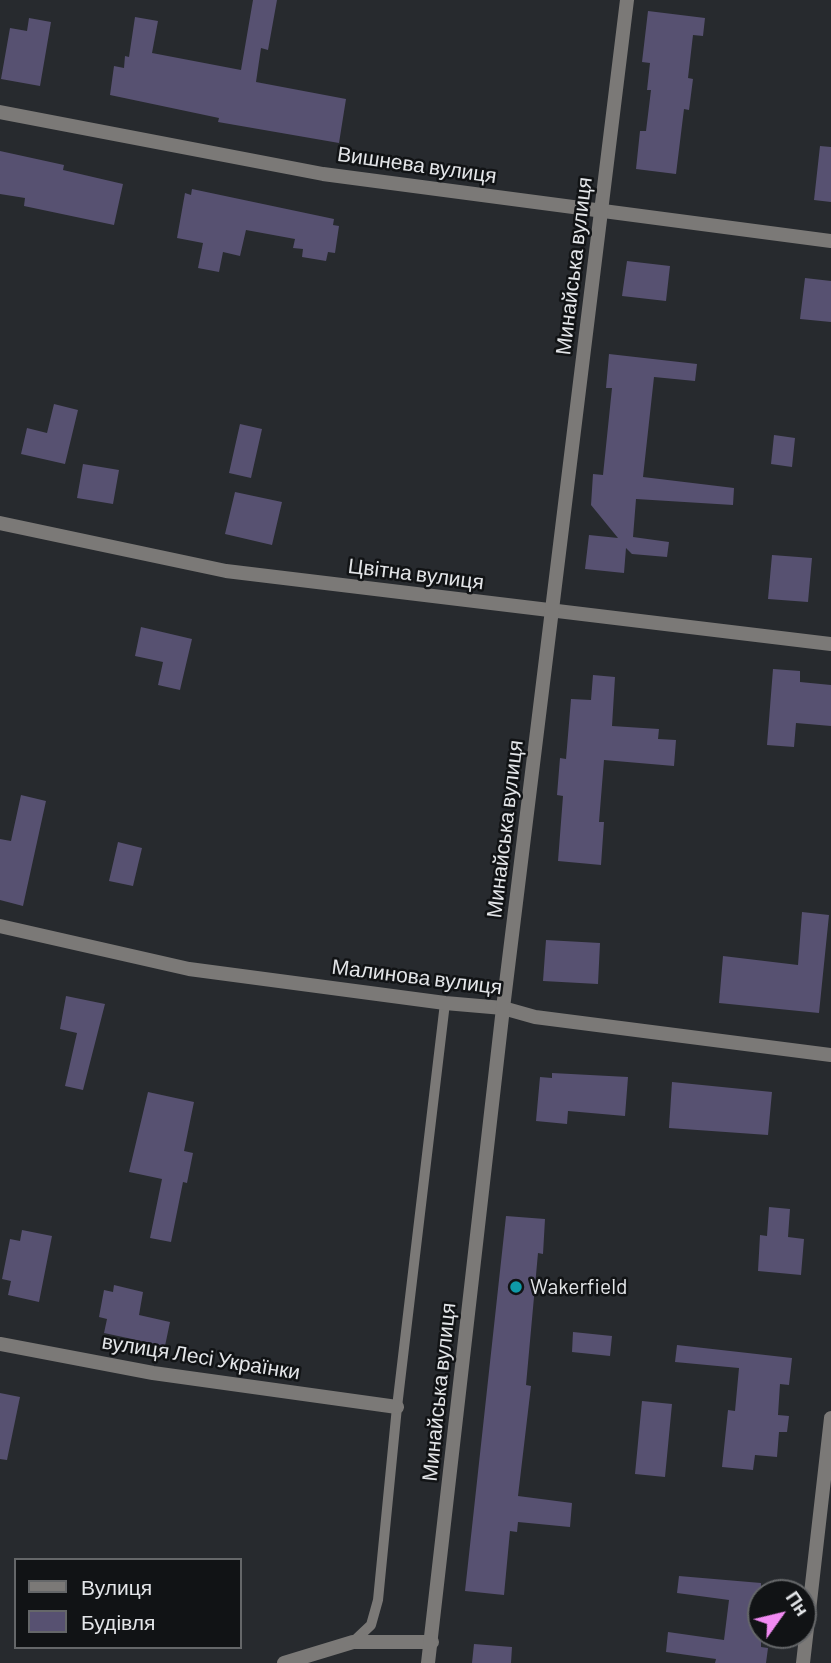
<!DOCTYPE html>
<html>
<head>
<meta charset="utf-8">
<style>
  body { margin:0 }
  #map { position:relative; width:831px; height:1663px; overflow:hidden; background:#272a2e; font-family:Barlow,sans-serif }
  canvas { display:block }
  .legend { position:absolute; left:14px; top:1558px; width:228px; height:91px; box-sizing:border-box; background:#111315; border:2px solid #656769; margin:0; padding:9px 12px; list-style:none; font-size:21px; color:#e3e5e8 }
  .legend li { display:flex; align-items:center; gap:14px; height:35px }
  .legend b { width:35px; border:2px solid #656769 }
  .north { position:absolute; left:747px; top:1579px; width:70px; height:70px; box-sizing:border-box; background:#111315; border:2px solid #656769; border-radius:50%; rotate:56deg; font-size:19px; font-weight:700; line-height:28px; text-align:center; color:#e3e5e8 }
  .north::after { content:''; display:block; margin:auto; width:24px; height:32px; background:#f28af3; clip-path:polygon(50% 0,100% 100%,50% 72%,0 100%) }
</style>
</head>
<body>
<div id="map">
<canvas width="831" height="1663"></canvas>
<ul class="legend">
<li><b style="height:9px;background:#7b7977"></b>Вулиця</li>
<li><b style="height:19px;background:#575171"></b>Будівля</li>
</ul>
<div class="north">Пн</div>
</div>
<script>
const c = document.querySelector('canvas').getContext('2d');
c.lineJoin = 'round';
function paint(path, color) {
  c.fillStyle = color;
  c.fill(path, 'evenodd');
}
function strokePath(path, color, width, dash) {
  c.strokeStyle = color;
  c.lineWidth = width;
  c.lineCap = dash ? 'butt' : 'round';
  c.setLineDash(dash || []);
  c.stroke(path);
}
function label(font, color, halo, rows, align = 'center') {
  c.font = font + ' Barlow,sans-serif';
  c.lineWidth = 5;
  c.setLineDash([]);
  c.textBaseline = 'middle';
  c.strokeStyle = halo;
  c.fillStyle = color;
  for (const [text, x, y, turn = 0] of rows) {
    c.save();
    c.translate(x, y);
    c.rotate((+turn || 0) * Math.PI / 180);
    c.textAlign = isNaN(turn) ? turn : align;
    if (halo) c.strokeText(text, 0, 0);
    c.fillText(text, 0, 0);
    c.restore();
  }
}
paint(new Path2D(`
  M253,0H277L268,50L261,48L256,82L346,99L339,143L218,122L219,118L110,95L114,66L124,68L125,56L129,57L135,17L158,21L152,53L241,70Z
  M648,11L705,18L703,36L693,35L688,78L693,79L689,110L684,109L676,174L636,169L640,131H646L651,90H647L650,63L642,62Z
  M29,18L51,22L40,86L1,79L10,28L27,31Z
  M820,146L831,147V202L814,200Z
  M0,151L64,165L63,170L123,184L114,225L24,206L25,198L0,194Z
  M192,189L334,219L333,225L339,226L335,253L328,252L326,261L302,257L303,249L293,248L295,239L246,230L240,256L223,252L219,272L198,268L203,243L177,238L185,193L191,195Z
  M627,261L670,266L666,301L622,296Z
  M805,278L831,281V322L800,319Z
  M609,354L697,364L695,381L654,377L643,477L734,488L733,505L636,499L633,537L669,542L667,557L632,554L626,548L624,573L585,569L589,535L618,538L591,505L593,474L603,475L612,388H606Z
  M54,404L78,410L65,464L21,454L27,428L47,433Z
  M240,424L262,429L251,478L229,473Z
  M774,435L795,438L792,467L771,464Z
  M83,464L119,470L113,504L77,498Z
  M235,492L282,502L272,545L225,534Z
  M772,555L812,558L808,602L768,599Z
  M141,627L192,639L180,690L158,685L163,662L135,656Z
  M773,669L800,671V682L831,685V726L796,723L794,747L767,745Z
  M593,675L615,677L612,726L659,729L658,739L676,740L674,766L604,760L599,822H604L601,865L558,861L563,796L557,795L560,758L566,759L571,699L591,700Z
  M21,795L46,801L23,906L0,900V839L11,841Z
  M118,842L142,848L133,886L109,881Z
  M802,912L829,915L819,1013L719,1003L723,956L798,965Z
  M546,940L600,943L598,984L543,981Z
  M66,996L105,1004L83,1090L65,1086L77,1033L60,1029Z
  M552,1073L628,1077L625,1116L568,1111L567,1124L536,1121L540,1077L552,1078Z
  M672,1082L772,1092L768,1135L669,1128Z
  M148,1092L194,1102L184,1151L193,1153L187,1183L183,1182L171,1242L150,1238L162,1179L129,1172Z
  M769,1207L790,1209L788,1237L804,1239L801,1275L758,1271L760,1235L767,1236Z
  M506,1216L545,1219L543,1254L538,1253L526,1385L531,1386L518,1496L572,1503L570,1527L518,1522L517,1532L510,1531L504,1595L465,1591Z
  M22,1230L52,1236L39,1302L8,1295L11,1281L2,1279L10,1239L20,1241Z
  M114,1285L143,1292L139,1315L170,1322L165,1346L104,1333L107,1319L99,1317L104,1290L113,1292Z
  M573,1332L612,1336L610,1356L572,1352Z
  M677,1345L792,1358L789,1385L780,1384L778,1415L789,1416L787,1432H779L777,1457L755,1455L753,1470L722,1467L728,1410L735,1411L739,1368L675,1362Z
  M0,1393L20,1397L7,1460L0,1459Z
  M642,1401L672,1404L665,1477L635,1474Z
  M679,1576L761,1583V1647L768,1648L766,1663H715L716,1659L666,1652L668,1632L724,1640L729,1600L677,1593Z
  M474,1644L512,1647L511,1663H472Z`), '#575171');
strokePath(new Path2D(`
  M353,1642L371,1625L378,1600L397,1407L445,1003`), '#7b7977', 10);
strokePath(new Path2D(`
  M0,112L323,174L831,241
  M0,523L226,571L831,644
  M0,926L189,969L445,1003L503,1008L535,1017L831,1055
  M0,1344L153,1373L397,1407
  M284,1663L353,1642H432
  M803,1663L831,1418`), '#7b7977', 14);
strokePath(new Path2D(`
  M428,1663L503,1008L627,0`), '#7b7977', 14);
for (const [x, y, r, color] of [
  [516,1287,7,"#0f9aa8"]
]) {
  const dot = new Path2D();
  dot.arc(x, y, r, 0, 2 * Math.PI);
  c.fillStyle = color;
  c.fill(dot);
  strokePath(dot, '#111315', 2.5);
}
label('21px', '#e3e5e8', '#111315', [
  ["Вишнева вулиця",417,165,8],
  ["Минайська вулиця",574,266,-83],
  ["Цвітна вулиця",416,574,7],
  ["Минайська вулиця",505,829,-83],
  ["Малинова вулиця",417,977,7],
  ["вулиця Лесі Українки",201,1357,9],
  ["Минайська вулиця",439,1392,-84]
]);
label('21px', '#e3e5e8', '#111315', [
  ["Wakerfield",530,1287]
], 'left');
</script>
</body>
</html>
